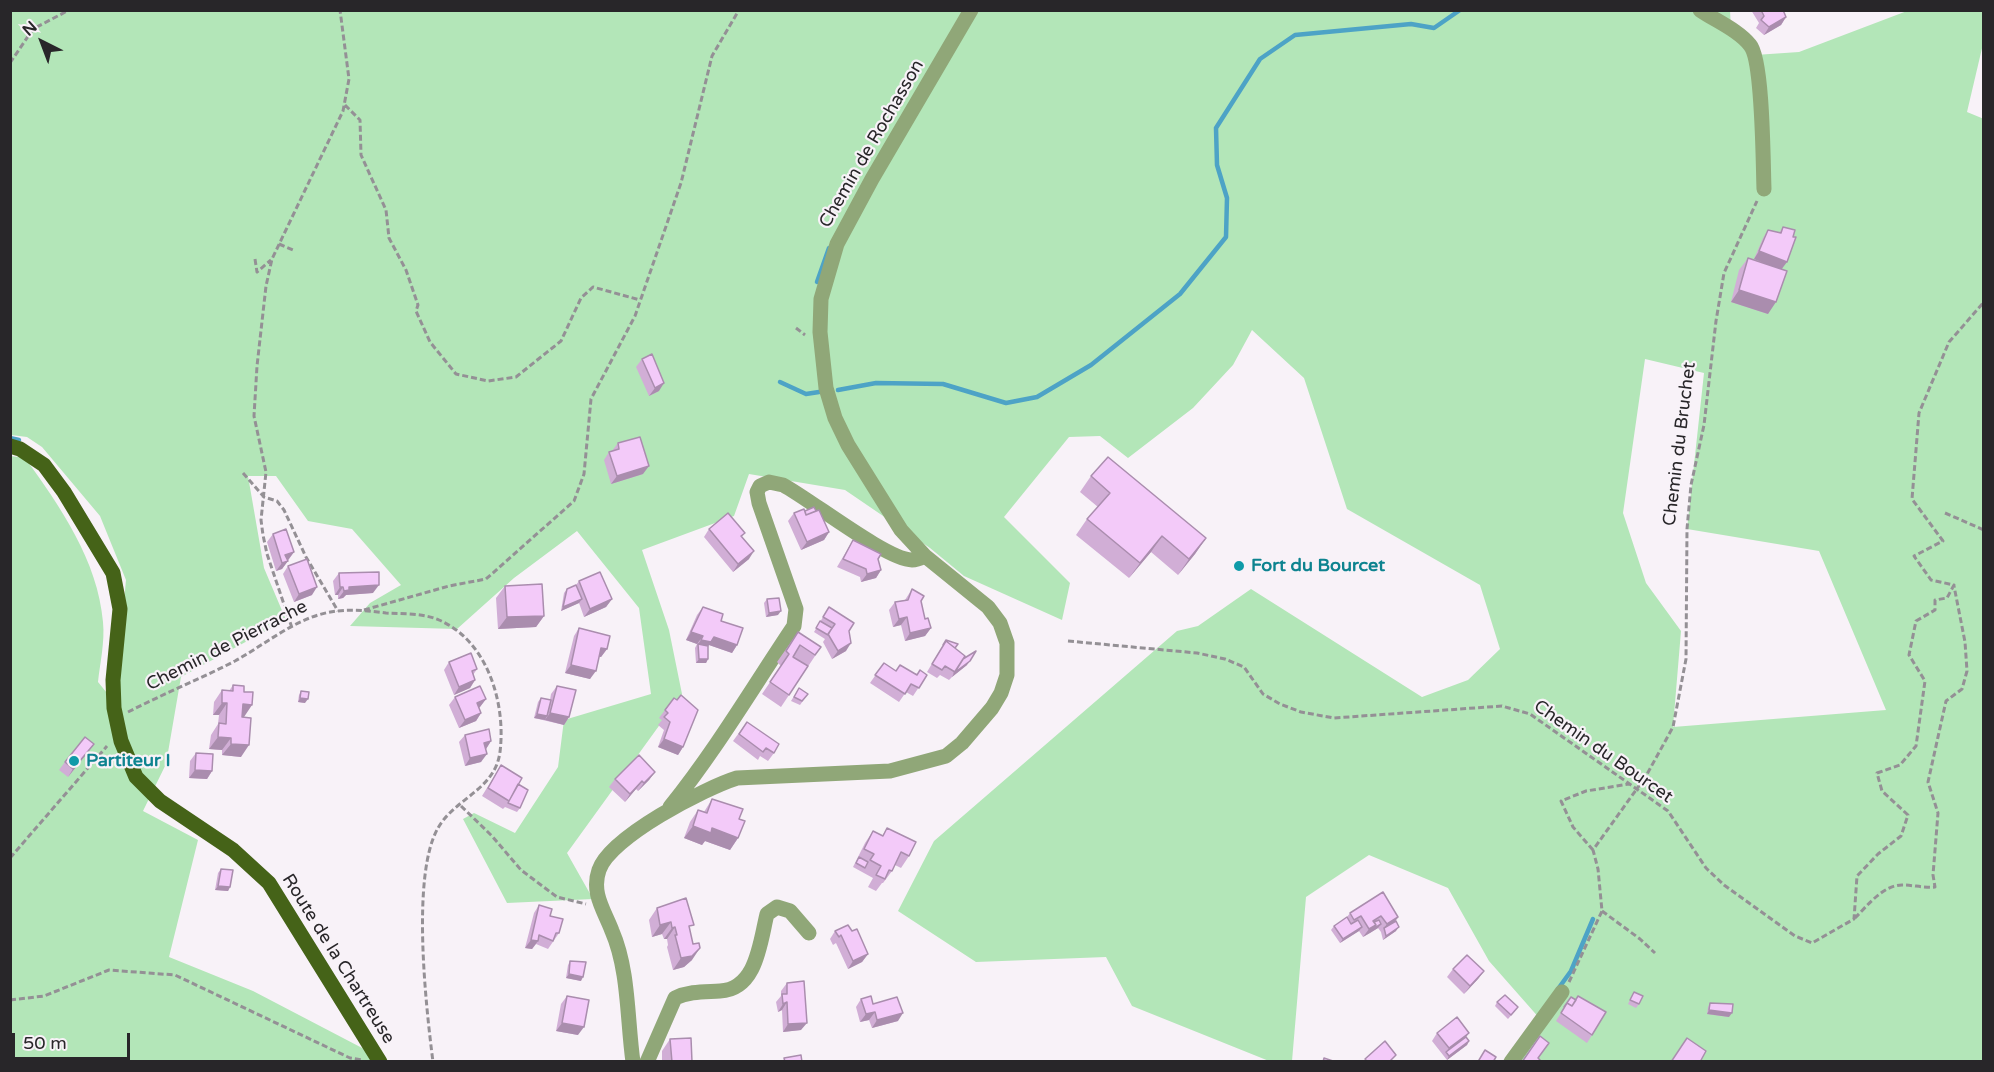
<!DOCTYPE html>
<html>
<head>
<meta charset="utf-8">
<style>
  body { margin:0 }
  #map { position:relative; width:1994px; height:1072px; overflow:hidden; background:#f8f2f8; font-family:"Varela Round",sans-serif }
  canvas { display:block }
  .frame { position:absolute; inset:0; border:12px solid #282629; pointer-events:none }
  .north { position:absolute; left:12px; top:12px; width:60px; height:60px; -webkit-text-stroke:4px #f8f2f8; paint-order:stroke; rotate:318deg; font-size:16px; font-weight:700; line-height:24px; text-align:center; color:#282629 }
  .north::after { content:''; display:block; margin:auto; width:21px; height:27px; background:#282629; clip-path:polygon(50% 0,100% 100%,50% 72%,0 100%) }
  .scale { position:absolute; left:12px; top:1033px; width:118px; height:27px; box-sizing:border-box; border:3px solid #282629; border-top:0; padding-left:8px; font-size:18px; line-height:21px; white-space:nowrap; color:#282629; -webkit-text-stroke:4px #f8f2f8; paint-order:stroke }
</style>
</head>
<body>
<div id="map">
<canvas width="1994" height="1072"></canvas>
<div class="frame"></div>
<div class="north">N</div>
<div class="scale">50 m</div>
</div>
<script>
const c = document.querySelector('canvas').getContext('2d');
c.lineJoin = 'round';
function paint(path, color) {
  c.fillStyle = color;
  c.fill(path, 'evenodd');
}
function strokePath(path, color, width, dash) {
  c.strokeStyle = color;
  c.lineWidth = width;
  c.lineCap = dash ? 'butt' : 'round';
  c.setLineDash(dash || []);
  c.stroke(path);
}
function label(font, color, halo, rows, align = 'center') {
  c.font = font + ' "Varela Round",sans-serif';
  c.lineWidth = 4.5;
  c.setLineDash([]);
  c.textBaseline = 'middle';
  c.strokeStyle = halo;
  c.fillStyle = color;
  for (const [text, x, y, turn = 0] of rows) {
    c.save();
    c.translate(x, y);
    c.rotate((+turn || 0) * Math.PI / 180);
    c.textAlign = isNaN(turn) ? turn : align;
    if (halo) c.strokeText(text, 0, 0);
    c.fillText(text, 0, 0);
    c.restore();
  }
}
paint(new Path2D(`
  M1730,10L1731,30L1755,55L1799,52L1907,11H1983V44L1967,112L1984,119L1983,1061H1509L1541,1020L1489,961L1448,888L1369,855L1306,897L1292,1061H1269L1132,1006L1106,957L976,962L898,911L934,841L1177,631L1198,626L1251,589L1422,697L1468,680L1500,649L1480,585L1347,509L1304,378L1252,330L1233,365L1193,408L1128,458L1100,436L1069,437L1004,517L1070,583L1062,620L964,576L930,548L845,490L749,474L734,516L642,550L669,630L682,694L567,853L593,899L507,903L463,819L474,813L515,833L558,767L564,720L651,694L639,608L577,531L514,578L457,629L350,626L370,603L401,585L352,529L308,521L276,476H248L264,568L286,620L181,677L166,764L143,811L198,840L169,957L253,991L366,1050L373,1061H11V456L25,458C60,506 98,561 103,622C105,642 100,663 98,682L120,709L116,684L126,580L100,516L42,447L27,437L11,435V11ZM1645,359L1704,373L1687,529L1819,551L1886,710L1673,727L1681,631L1646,583L1623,513Z`), '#b3e6b8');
strokePath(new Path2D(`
  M817,282L829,248
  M780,382L806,394L819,392
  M838,390L876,383L943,384L1006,403L1037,397L1091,365L1180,294L1226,237L1227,198L1217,165L1216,128L1260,59L1295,35L1411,24L1434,28L1460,10
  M10,438L19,440
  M1558,989L1571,971L1593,919`), '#4da3c6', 4.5);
strokePath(new Path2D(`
  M10,63L33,29L69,10
  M345,105L360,120L361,155L386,210L389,238L406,270L418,305L416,311L430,342L456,374L488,381L516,377L561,341L581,298L593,287L640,300
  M279,244L293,250
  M255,259L257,272L271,260
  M796,328L805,335
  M243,473L264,497L277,501L284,510L306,557L338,611
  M1945,513L1984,530
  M364,610L449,586L486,579L574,501L584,474L591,399L635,316L681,183L712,56L739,10
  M292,628L267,554L263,535L261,520L266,472L254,416L257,366L266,286L272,259L343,111L349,79L340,10
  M1068,641L1197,653L1225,659L1244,667L1263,694L1280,704L1301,712L1334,718L1502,706L1530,714L1668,811L1706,868L1724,885L1795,936L1812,943L1854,919L1857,876L1878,854L1901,836L1908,815L1882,791L1877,773L1900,765L1916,746L1925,681L1909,655L1916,621L1935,610V600L1947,598L1954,585L1931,580L1914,556L1943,541L1912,499L1919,413L1949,342L1984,302
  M128,712C163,694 200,679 235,661C262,646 289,624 318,615C341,608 362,610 386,613C403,614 423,613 439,620C488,641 506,704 500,752C495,790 455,798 438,828C411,875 426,1007 433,1062
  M461,806L492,836L521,870L557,897L586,904
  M1593,850L1573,827L1561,801L1586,791L1629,784
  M10,858L107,746
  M1602,911L1640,939L1655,953
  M1855,918C1867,906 1883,885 1902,885C1913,885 1924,888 1935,887L1933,875L1938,813L1928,782L1946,701L1962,689L1967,671L1965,642L1954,586
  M1569,982L1602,911L1598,869L1593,850L1646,776L1673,727L1686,659L1687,529L1691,485L1704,425L1716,321L1724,273L1757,201
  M10,1000L44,996L109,970L175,975L350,1058L362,1060`), '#949095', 3, [6, 3]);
strokePath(new Path2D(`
  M1700,10C1716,21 1738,30 1750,45C1763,60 1763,164 1764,189
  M670,807C716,750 753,687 794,626L796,609L759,503L757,492L760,486L769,482L783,485C811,500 887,560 912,560C916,560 921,558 925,556
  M633,1062C627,1019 629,970 612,931C604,910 591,893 599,870C610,837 705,788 737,778L890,771L946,756L962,743L992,708L1001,693L1007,675V643L1000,623L988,607L925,556L901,530L848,445L835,418L826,388L820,332L821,299L837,244L872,179L971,10
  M647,1062L675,998C690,991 704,992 720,991C757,989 760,942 767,914L777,907L790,911L809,933
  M1511,1062L1562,992`), '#90a778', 15);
strokePath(new Path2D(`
  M10,446L20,449L44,465L64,492L113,573L120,609L113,680L114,708L121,741L136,777L160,801L233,850L269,883L380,1062`), '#456318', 15);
paint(new Path2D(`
  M1751,10H1783L1786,17L1781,25L1764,35L1756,28L1759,23Z
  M1783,227L1782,269L1768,314L1731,302L1739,270L1748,258L1771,266L1754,259L1763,238L1768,230L1779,233Z
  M642,359L659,391L649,396L636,367Z
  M618,443L643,474L611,484L604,460L609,452L612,451Z
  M1091,476L1206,538L1195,554L1178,575L1151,552L1129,578L1076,535L1087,519L1098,507L1080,492Z
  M805,511H816L829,532L824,540L801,550L788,521L794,513Z
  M709,529L745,533L742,537L749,559L733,572L704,537Z
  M273,534L294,552L282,569L276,571L267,542Z
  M853,540L881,570L876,578L861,582L860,577L837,567Z
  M288,566L312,595L294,602L283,574Z
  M339,573L373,593L346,595L343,598L338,599V595H335L333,581Z
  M579,581L612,599L606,607L584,617L579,603L561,611L564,593L567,589L576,585Z
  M505,586L544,616L536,627L498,629L496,598Z
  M912,589L921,601L925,619L931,628L925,636L905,641L901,625L893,627L889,610L895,602L905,600Z
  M767,599L778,615L766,617L764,603Z
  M703,607L721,621L737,645L732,653L709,645L708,646V659L706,663H696L695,648L697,644L686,640L697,615Z
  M829,607L849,631L846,651L832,659L823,642L825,639L814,632Z
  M579,628L607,649L601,657H599L590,679L565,673L574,636Z
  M798,632L821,647L781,707L762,694L781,666L777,662Z
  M946,640L955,648L967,665L952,677L949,680L940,675L937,678L927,672Z
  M449,662L477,669L473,675L475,680L470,688L454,695L444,670Z
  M884,663L895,671L927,675L913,696L906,692L899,702L870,683Z
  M233,685L244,717L242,716L241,757L222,755V750L209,749L211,735L218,724L219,715H213L214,702L222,690L229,691Z
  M557,686L569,717L564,725L534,718L538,702L541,698L550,700L551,694Z
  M799,688L808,694L800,705L791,701Z
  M301,691L305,703L298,702L299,695Z
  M455,697L486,699L479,708L481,713L476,721L459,728L449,705Z
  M674,698L683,747L678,755L658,747L664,730L658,725L662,720L659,718Z
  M747,722L774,753L768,761L760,756L758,760L733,741Z
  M465,735L491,741L486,749L481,762L465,766L459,742Z
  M88,752L68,777L59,770L65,762Z
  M196,753L212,771L207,779L189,778L190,761Z
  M501,765L518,784L520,808L517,812L505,807L503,809L482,796Z
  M655,772L649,780L638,791L636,789L625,802L609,787L615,779Z
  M712,799L739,818L738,838L730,850L705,841L702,845L684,838L690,822L698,810L704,812Z
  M887,828L909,856L901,868L895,865L892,871L883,883H882L876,891L868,887L873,878L853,867L865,843L873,831L882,836Z
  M221,869L230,887L228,891L215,890L218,873Z
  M1383,892L1396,931L1383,940L1381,932L1378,928L1363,937L1359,931L1340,943L1331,930L1334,926L1347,917L1350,913Z
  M539,905L550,916L559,933L548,949L536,944L532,949L525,948L534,913Z
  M657,908L690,930L692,960L684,967L673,970L667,947L668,945L667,939H664L662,934L652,937L649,920Z
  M835,931H852L868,954L862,962L848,969L836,943L833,945L830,939Z
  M570,961L581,981L566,978L568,965Z
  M1453,969L1484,971L1478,979L1464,994L1447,977Z
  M787,983L801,1030L783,1032L782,1010L778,1012L776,1002L781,996V991Z
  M1634,992L1639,1004L1636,1008L1628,1004Z
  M567,996L578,1035L556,1031L561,1004Z
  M1571,997L1592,1035L1587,1043L1556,1021Z
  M861,999L873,1004L898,1021L872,1028L869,1020L860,1022L856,1007Z
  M1497,1002L1515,1011L1508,1019L1495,1006Z
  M1710,1003L1729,1017L1707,1014L1708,1007Z
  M1437,1033H1469L1466,1037L1469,1041L1467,1045L1447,1060L1432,1041Z
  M670,1039L692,1062H662V1051Z`), '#d1aed6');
paint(new Path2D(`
  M1786,17L1781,25L1764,35L1769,27Z
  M1759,251L1787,262L1781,270L1754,259Z
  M1739,290L1776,302L1768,314L1731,302Z
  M664,383L659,391L649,396L655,388Z
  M649,466L643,474L611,484L617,476Z
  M829,532L824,540L801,550L807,542Z
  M1162,536L1151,552L1129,578L1140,563Z
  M1206,538L1195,554L1178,575L1189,559Z
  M754,551L749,559L733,572L738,564Z
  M294,552L288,560L282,562L285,555Z
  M288,561L282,569L276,571L282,563Z
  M881,570L876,578L861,582L867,574Z
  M379,585L373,593L346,595L343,598L338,599L344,591L349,587Z
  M317,587L312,595L294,602L299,594Z
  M340,587H343L338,595H335Z
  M582,599L579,603L561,611L563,607Z
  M612,599L606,607L584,617L590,609Z
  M781,611L778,615L766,617L769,613Z
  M544,616L536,627L498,629L507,617Z
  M907,617L901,625L893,627L899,619Z
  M931,628L925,636L905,641L910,633Z
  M691,632L703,636L697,644L686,640Z
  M714,637L737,645L732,653L709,645L706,650L698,644L701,640Z
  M851,643L846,651L832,659L838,651Z
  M601,648L607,649L601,657L596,656Z
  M699,659H708L706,663H696Z
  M970,661L967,665L952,677L954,673Z
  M571,665L596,671L590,679L565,673Z
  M475,680L470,688L454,695L459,687Z
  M300,698L308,699L305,703L298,702Z
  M486,699L480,707L472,711L477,703Z
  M222,703H227L219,715H213Z
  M243,704L252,705L244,717L234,716Z
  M481,713L476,721L459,728L465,720Z
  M550,713L569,717L564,725L545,720Z
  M537,714L547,716L545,720L534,718Z
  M218,737L231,738L222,750L209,749Z
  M664,739L683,747L678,755L658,747Z
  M491,741L486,749L484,743Z
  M94,744L88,752L68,777L73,769Z
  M231,744L249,745L241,757L222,755Z
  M487,754L481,762L465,766L470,758Z
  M195,770L212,771L207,779L189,778Z
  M655,772L649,780L638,791L644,783Z
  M642,781L636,789L625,802L630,794Z
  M693,826L712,828L738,838L730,850L705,841L702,845L684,838Z
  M218,886L230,887L228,891L215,890Z
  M1398,917L1393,925L1384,928L1387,924Z
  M671,922L662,934L652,937L660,925Z
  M1381,924L1378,928L1370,933L1373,929Z
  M1376,925L1370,933L1363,937L1369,929Z
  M675,927L667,939H664L672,928Z
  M1362,927L1359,931L1340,943L1343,939Z
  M1399,927L1396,931L1383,940L1386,936Z
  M531,940L538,941L532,949L525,948Z
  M700,948L692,960L684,967L673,970L681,958Z
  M868,954L862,962L848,969L853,961Z
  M1484,971L1478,979L1464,994L1470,986Z
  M569,974L583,977L581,981L566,978Z
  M787,1002L782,1010L778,1012L783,1004Z
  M1709,1010L1732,1013L1729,1017L1707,1014Z
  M875,1012L869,1020L860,1022L866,1014Z
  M903,1013L898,1021L872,1028L877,1020Z
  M562,1023L584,1027L578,1035L556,1031Z
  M807,1023L801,1030L783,1032L788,1024Z
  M1469,1033L1463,1041L1446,1052L1449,1048Z
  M1469,1041L1467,1045L1447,1060L1449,1056Z`), '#aa8dae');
const building = new Path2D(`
  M1761,10H1783L1786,17L1769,27L1761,20L1764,16Z
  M1783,227L1795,230L1793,237H1796L1787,262L1759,251L1768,230L1781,233Z
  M1748,258L1787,271L1776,302L1739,290Z
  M652,354L664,383L655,388L642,359Z
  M640,437L649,466L617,476L609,452L619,449L618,443Z
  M1108,457L1206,538L1189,559L1162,536L1140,563L1087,519L1110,493L1091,476Z
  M814,507L816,511L806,515L805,511Z
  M804,509L806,515L819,510L829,532L807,542L794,513Z
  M728,513L745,533L741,536L754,551L738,564L709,529Z
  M286,529L294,552L285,555L288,561L282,563L273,534Z
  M853,540L881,554L878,559L881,570L867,574L866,569L843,559Z
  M307,559L317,587L299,594L288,566Z
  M379,572V585L349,587V590L344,591L343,587H340L339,573Z
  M600,572L612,599L590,609L579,581Z
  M542,584L544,616L507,617L505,586Z
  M576,585L582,599L563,607L567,589Z
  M912,589L924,596L921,601L925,619L928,618L931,628L910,633L907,617L899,619L895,602L908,600Z
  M779,598L781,611L769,613L767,599Z
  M703,607L723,614L721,621L743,628L737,645L714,637L711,642L701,640L703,636L691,632Z
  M829,607L854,623L849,631L851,643L838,651L828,634L835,624L823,617Z
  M820,621L832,628L828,635L816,628Z
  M579,628L610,636L607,649L601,648L596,671L571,665Z
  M798,632L821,647L815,655L800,645L793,657L808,666L789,695L770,682L789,654L786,651Z
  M946,640L958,644L955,648L946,641L943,645Z
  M946,641L965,656L955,672L945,666L942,670L932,664Z
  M698,644L708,646V659H699Z
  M976,651L970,661L954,673L963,659Z
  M471,653L477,669L472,671L475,680L459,687L449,662Z
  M884,663L896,671L900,665L917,675L920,670L927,675L919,688L911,684L905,694L875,675Z
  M233,685L244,686V692H253L252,705L243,704L242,717L251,718L249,745L231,744V738L218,737L219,723L226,724L227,703H222V690L233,691Z
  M480,686L486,699L477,703L481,713L465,720L455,697Z
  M557,686L576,690L569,717L550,713Z
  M799,688L808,694L802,701L794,697Z
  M301,691L309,692L308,699L300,698Z
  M681,695L698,710L683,747L664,739L670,722L664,717L668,713L665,710L674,698L677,700Z
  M541,698L551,700L547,716L537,714Z
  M747,722L779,744L774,753L766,748L763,752L739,734Z
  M489,729L491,741L484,743L487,754L470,758L465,735Z
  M85,737L94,744L73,769L65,762Z
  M196,753L213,754L212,771L195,770Z
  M639,755L655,772L644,783L642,781L630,794L615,779Z
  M501,765L522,778L509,801L488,788Z
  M518,784L528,790L520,808L508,803Z
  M712,799L743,809L739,819L745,821L738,838L712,828L711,833L693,826L698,810L707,813Z
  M887,828L916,842L909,856L901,852L892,871L889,870L885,879L876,875L881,866L870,860L874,854L864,849L873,831L883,836Z
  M859,857L868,862L865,868L856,863Z
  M221,869L233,870L230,887L218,886Z
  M1383,892L1398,917L1387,924L1381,916L1373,921L1376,925L1369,929L1361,916L1354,920L1350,913Z
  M686,898L694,925L689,926L693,944L699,943L700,948L692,956L681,958L675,935H677L675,927L672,928L671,922L660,925L657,908Z
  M539,905L552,909L550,916L563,919L559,933H556L553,941L539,935L538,941L531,940Z
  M1347,917L1351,924L1358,920L1362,927L1343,939L1334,926Z
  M1379,920L1381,924L1373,929L1376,925L1374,922Z
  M1396,921L1399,927L1386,936L1384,928Z
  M848,925L852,931L857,929L868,954L853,961L841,935L839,937L835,931Z
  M1467,955L1484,971L1470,986L1453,969Z
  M570,961L586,962L583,977L569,974Z
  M804,981L807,1023L788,1024L787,1002L783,1004L782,994H787V983Z
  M1634,992L1643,996L1639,1004L1630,1000Z
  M1505,995L1518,1007L1511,1015L1497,1002Z
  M567,996L589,1000L584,1027L562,1023Z
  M871,996L873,1004L897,997L903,1013L877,1020L875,1012L866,1014L861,999Z
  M1578,996L1606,1012L1592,1035L1561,1013L1567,1003L1572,1006Z
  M1571,997L1576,1000L1572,1006L1567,1003L1564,1007Z
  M1710,1003L1733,1004L1732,1013L1709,1010Z
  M1457,1017L1469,1033L1449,1048L1437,1033Z
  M1540,1036L1549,1043L1538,1058L1541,1061V1062H1522Z
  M1466,1037L1469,1041L1449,1056L1446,1052Z
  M691,1038L692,1062H672L670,1039Z
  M1687,1038L1706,1051L1700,1062H1671Z
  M1385,1041L1396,1055L1389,1062H1368L1365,1059Z
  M1485,1050L1496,1057L1493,1062H1481L1479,1060Z
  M801,1055L802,1062H785L784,1058Z
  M1324,1058L1336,1062H1323Z`);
paint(building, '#f3caf9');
strokePath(building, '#aa8dae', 1.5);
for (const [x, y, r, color] of [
  [1239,566,6,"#0f9aa8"],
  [74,761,6,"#0f9aa8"]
]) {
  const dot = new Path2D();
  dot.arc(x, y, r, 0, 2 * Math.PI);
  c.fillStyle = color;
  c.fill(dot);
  strokePath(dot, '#f8f2f8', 2);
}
label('18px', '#282629', '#f8f2f8', [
  ["Chemin de Rochasson",872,144,-60],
  ["Chemin du Bruchet",1680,444,-83],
  ["Chemin de Pierrache",227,646,-27],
  ["Chemin du Bourcet",1603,752,35],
  ["Route de la Chartreuse",338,959,58]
]);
label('bold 18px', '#0d838f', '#f8f2f8', [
  ["Fort du Bourcet",1251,566],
  ["Partiteur I",86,761]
], 'left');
</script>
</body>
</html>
